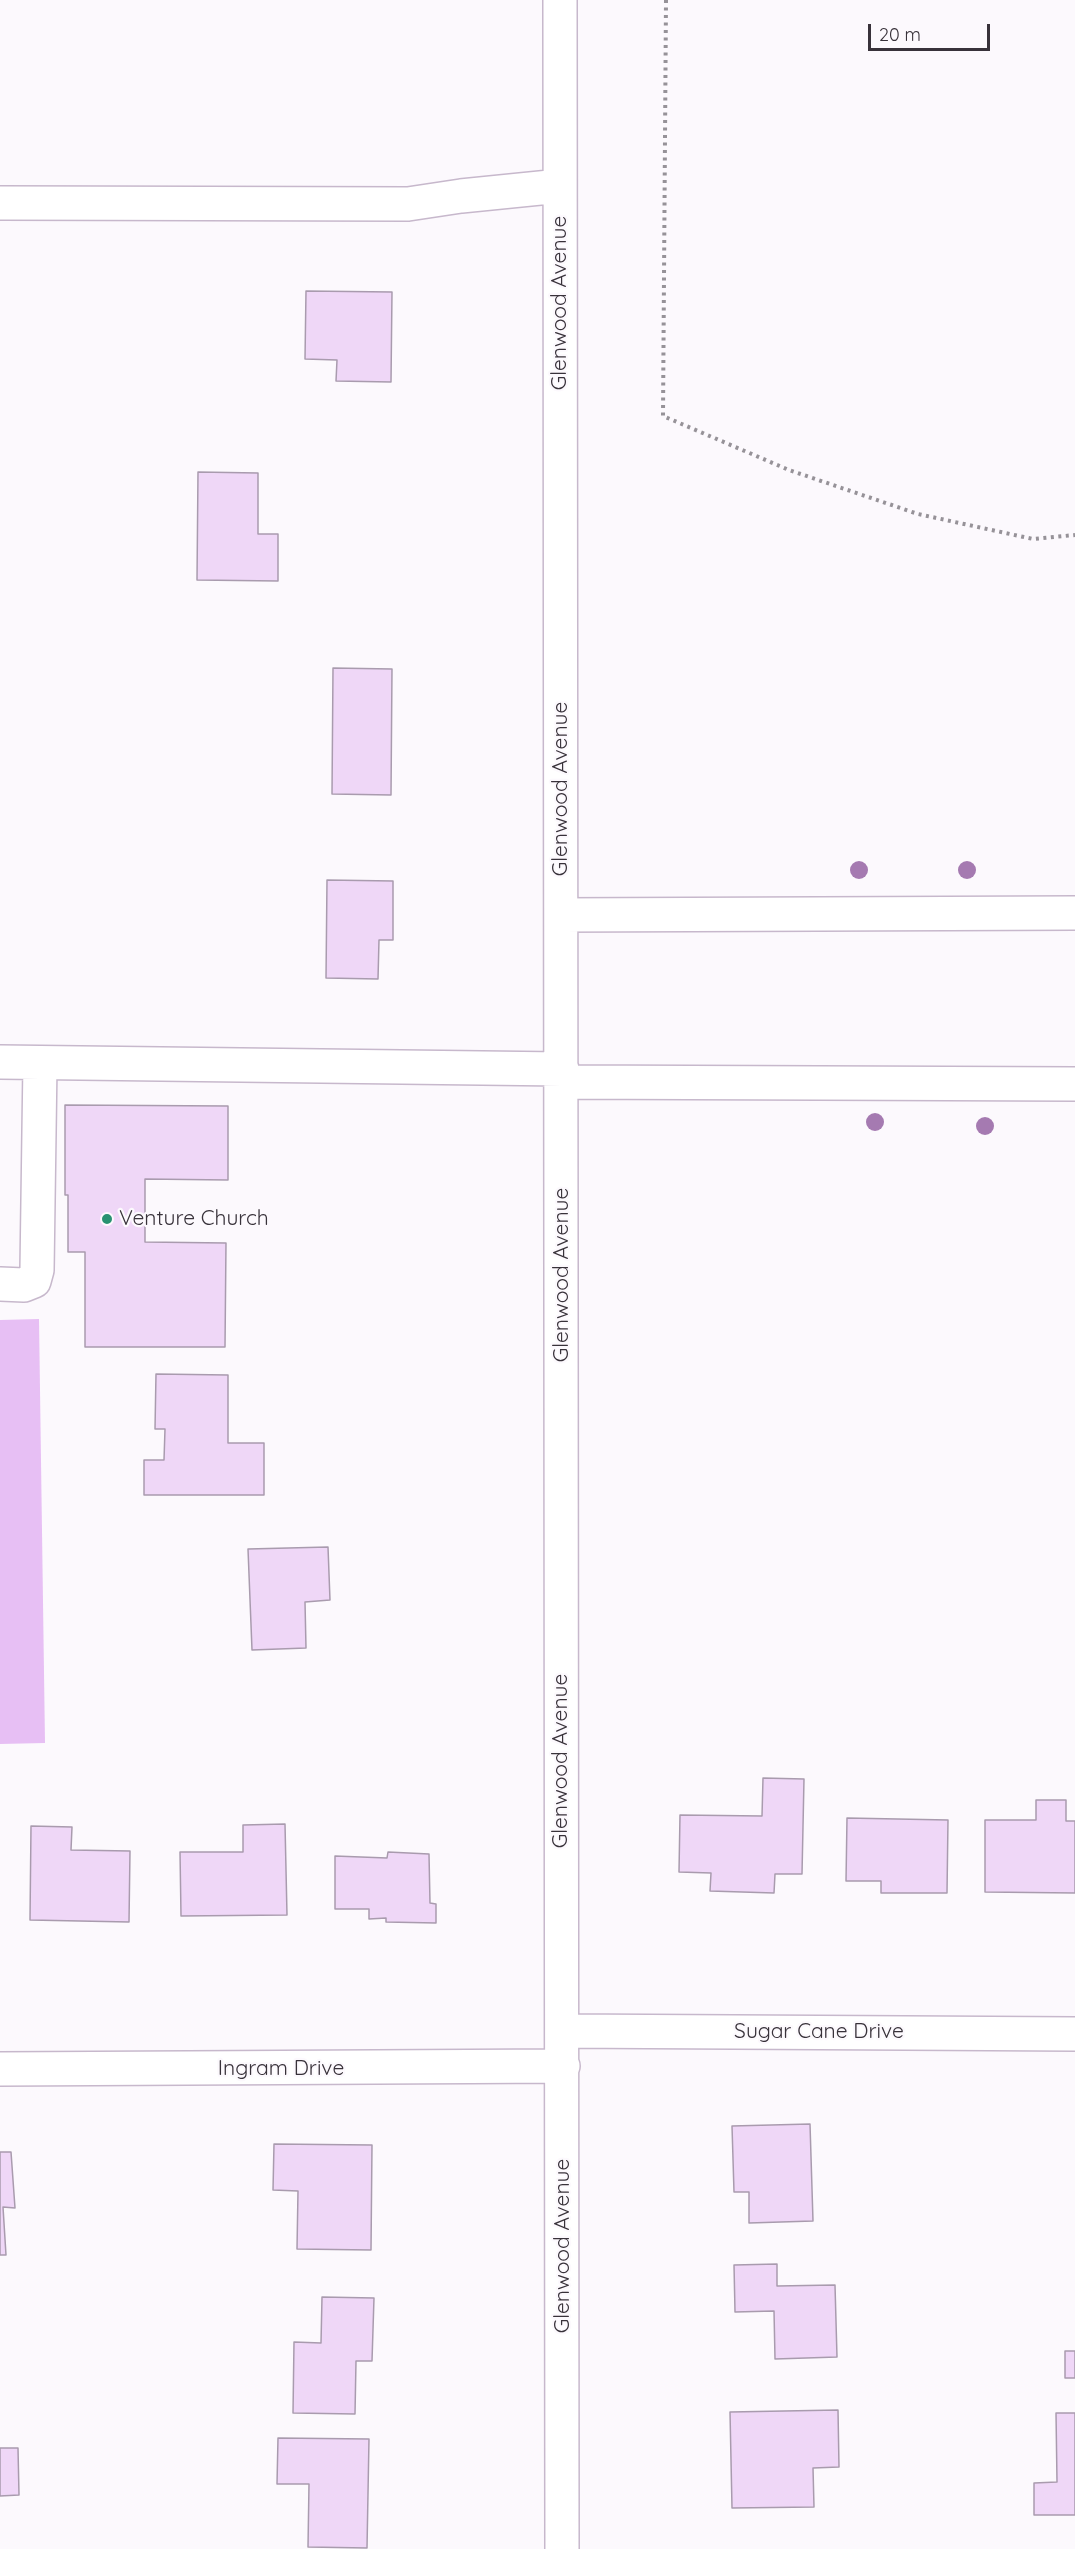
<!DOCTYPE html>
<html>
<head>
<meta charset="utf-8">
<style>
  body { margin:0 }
  #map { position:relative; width:1075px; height:2549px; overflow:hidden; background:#fcf9fd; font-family:Quicksand,sans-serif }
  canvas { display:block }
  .scale { position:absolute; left:868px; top:24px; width:122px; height:27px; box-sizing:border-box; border:3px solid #38323a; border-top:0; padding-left:8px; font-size:18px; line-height:21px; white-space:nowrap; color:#38323a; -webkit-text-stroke:4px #fcf9fd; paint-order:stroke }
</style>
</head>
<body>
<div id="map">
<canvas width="1075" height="2549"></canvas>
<div class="scale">20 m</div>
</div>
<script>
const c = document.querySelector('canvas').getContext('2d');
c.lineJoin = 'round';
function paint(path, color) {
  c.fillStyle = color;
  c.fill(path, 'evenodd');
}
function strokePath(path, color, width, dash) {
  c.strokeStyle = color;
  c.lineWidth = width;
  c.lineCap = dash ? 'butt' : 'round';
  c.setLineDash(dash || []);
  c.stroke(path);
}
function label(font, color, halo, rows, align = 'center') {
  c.font = font + ' Quicksand,sans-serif';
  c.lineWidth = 4.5;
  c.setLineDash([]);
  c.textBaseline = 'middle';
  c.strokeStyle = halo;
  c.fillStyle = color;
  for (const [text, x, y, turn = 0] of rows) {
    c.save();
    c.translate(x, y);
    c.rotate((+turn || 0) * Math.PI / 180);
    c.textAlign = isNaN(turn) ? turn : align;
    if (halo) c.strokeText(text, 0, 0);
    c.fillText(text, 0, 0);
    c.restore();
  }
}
paint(new Path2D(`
  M39,1319L45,1743L0,1744V1320Z`), '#e7bff4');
const building = new Path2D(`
  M306,291L392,292L391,382L336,381L337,360L305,359Z
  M198,472L258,473V534H278V581L197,580Z
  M333,668L392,669L391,795L332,794Z
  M327,880L393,881V940H379L378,979L326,978Z
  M65,1105L228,1106V1180L145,1179V1242L226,1243L225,1347H85V1252H68V1195H65Z
  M156,1374L228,1375V1443H264V1495H144V1460H164L165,1429H155Z
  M328,1547L330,1600L305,1602L306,1648L252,1650L248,1549Z
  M763,1778L804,1779L802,1874H775L774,1893L710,1891L711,1873L679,1872L680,1815L762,1816Z
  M1036,1800H1066V1821H1075V1893L985,1892V1820H1036Z
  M847,1818L948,1820L947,1893H881V1881H846Z
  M285,1824L287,1915L181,1916L180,1852H243V1825Z
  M31,1826L72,1827L71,1850L130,1851L129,1922L30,1920Z
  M388,1852L429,1854L430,1903L436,1904V1923L386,1922V1918L369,1919V1909H335V1856L387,1858Z
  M810,2124L813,2221L749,2223V2192H734L732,2126Z
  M274,2144L372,2145L371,2250L297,2249L298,2191L273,2190Z
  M0,2152H11L15,2208L3,2207L6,2255H0Z
  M777,2264V2286L835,2285L837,2357L775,2359L774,2311L735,2312L734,2265Z
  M322,2297L374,2298L372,2361H356L355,2414L293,2413L294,2342L321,2343Z
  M1065,2351H1075V2378H1065Z
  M838,2410L839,2467L813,2468L814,2507L732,2508L730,2412Z
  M1056,2413H1075V2515H1034V2483L1057,2482Z
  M278,2438L369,2439L367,2548L308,2547L309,2484H277Z
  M0,2448H18L19,2495L0,2496Z`);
paint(building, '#efd7f7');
strokePath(building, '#a99bae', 1.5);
const minor = new Path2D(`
  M560,0L562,2549
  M0,203L408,204L461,196L560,186
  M561,915L1075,913
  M0,1062L562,1069
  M562,1082L1075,1084
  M0,1284L24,1285L34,1281L37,1270L40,1063
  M563,2031L1075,2034
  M0,2069L563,2066`);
strokePath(minor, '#c7b8cc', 36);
strokePath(new Path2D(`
  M666,0L663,416L789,470L918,514L1033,539L1075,535`), '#969298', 4, [3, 4.5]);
strokePath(minor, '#fff', 33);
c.fillStyle = '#a57ab1';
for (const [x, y] of [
  [859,870],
  [967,870],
  [875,1122],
  [985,1126]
]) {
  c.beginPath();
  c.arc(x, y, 9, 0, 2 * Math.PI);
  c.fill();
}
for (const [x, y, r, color] of [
  [107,1219,6,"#289271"]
]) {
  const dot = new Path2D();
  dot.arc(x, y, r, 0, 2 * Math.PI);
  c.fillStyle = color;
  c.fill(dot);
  strokePath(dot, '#fcf9fd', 2);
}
label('21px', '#38323a', '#fcf9fd', [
  ["Glenwood Avenue",560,303,-90],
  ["Glenwood Avenue",561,789,-90],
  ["Glenwood Avenue",562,1275,-90],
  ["Glenwood Avenue",561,1761,-90],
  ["Sugar Cane Drive",819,2032],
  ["Ingram Drive",281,2069],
  ["Glenwood Avenue",563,2246,-90]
]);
label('21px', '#38323a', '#fcf9fd', [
  ["Venture Church",119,1219]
], 'left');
</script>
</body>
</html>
